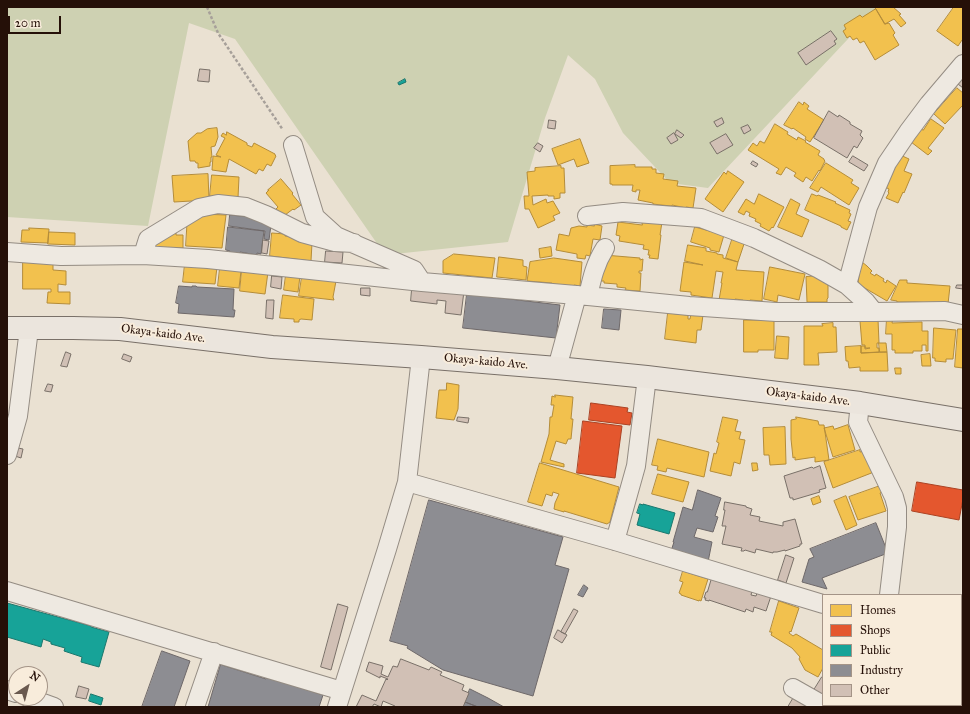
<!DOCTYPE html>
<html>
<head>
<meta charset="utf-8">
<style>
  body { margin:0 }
  #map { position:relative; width:970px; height:714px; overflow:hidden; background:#eae1d2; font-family:"IM FELL Great Primer",serif }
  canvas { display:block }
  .frame { position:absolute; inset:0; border:8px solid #251008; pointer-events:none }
  .legend { position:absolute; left:822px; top:594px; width:140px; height:112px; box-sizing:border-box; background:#f8ecdb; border:1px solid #a49487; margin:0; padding:5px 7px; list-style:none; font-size:12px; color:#251008 }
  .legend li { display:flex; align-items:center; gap:8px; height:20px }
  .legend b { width:20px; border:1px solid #a49487 }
  .north { position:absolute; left:8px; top:666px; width:40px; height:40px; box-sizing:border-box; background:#f8ecdb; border:1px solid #a49487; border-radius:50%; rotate:36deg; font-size:11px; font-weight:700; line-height:16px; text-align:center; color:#251008 }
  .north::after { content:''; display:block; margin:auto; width:14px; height:18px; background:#6a594f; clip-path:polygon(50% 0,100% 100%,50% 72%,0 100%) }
  .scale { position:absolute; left:8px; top:16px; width:53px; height:18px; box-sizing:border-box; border:2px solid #251008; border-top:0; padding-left:5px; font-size:12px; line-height:14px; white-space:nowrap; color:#251008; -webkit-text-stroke:3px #f8ecdb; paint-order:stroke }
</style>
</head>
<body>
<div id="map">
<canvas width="970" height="714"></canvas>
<div class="frame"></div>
<ul class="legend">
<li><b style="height:11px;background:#f2c14e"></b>Homes</li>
<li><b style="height:11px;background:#e4572e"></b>Shops</li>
<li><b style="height:11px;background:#17a398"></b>Public</li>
<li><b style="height:11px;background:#8d8d92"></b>Industry</li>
<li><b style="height:11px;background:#d1c0b5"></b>Other</li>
</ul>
<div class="north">N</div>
<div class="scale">20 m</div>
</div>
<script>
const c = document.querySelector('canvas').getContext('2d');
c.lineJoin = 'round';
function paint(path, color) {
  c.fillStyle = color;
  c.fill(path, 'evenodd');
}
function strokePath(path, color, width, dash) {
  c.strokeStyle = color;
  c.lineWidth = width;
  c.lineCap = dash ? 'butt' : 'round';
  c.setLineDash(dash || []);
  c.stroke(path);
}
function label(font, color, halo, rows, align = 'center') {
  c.font = font + ' "IM FELL Great Primer",serif';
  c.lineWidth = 4;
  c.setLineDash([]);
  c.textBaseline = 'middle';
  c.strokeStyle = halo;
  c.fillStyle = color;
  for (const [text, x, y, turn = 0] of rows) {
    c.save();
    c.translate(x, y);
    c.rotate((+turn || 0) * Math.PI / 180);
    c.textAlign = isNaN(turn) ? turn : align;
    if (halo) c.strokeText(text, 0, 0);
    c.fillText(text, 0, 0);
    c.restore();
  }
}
paint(new Path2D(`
  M7,7H878L708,188L670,183L623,133L595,79L568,55L545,118L508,242L385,255L235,39L189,23L148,226L7,217Z`), '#ced1b2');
const homes = new Path2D(`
  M875,7H893L901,14L899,15L906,23L901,27L894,19L885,24Z
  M954,7H963V41L962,40L958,46L937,31Z
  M876,9L885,24L889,23L895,33L893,35L899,45L875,60L864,41L860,43L857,38L853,40L850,36L847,38L843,31L846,29L844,25L860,15L862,17Z
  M957,88L963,93V105L945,124L934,114Z
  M799,102L803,105L804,102L809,106L807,109L824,120L810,142L805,139L806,137L793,128L792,129L784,125Z
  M931,119L944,128L928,148L932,151L928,155L911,142L921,129L923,130Z
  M775,124L788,132L787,134L797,140L798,137L806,141L805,142L820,151L818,155L824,159V160L825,161L820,171L819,170L812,181L806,177L803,182L794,176L796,173L786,167L781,175L776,173L779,169L748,150L753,143L757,146L760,141L764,143Z
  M217,128L218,137L215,146L211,147L212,157H211V162H210V166L198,168V163H196L195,161H190L188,141L197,133H201L207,129Z
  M227,132L247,143V145L252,147L254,143L275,154V155L276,156L271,166L267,164L263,171L259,169L256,174L229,159L226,172L212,170L213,156L221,157L216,155L225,138L221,136L223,133L226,135Z
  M580,139L589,163L577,167L574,159L558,165L552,149Z
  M898,154L909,159L904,171L912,174L904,193L903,192L898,203L886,198L889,193L888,192L889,189L883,186Z
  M826,163L853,180L851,183L859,188L849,205L821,187L818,192L810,188Z
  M635,165V167H652V169H656V173L664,174L663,179L678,181L677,186L696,188L693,208L686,207V208L672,205V206L661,205L653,204V203L638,200L640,190H636V192L632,191L633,185H612V184H610V166Z
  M561,166V168H564L565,193H560V198L554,199V196H548V195L532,196L533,205L546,199L547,203L553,201L560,213L553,216L555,220L538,228L529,209H525L524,196H529L527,172L535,171V168Z
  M728,171L744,182L723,212L705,199L724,172L726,174Z
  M208,174L209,200L174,202L172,176Z
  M212,175L239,177L238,198L210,196Z
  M281,179L293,193L292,194L301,205L294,210L293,209L285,215L284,214L281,217L275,210L278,207L266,193L269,190H268Z
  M759,194L784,207L773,228L772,227L769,231L760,226L761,224L755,221L756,219L749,216L750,213L746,211L744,215L738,212L746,199L754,204Z
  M812,194L817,196L818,195L836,202L835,203L850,210L849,213L851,214L848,221L851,222L847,230L841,227V226L805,210Z
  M791,199L800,204L796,214L809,220L802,237L778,227Z
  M188,214H202L226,215L222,248L186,246Z
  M642,221L662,222L660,235H661L658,259L649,258L650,255H648L649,250L643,249L644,245L619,241L620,236L616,235L618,222L642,225Z
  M594,224L602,226L600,240L593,239L590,256L586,255L585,259L577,258V254L556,250L559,234L569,236L571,228L579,226L587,227V225L594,226Z
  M695,227L724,235L719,252L710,250V248L691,242Z
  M29,228L49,229L48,243L21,242L22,230H29Z
  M49,232L75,233V245L48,244Z
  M164,233H176V235H183V248H153Z
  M272,233L285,234V236L306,238L312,243L311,261L270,256Z
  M733,237L745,241L738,262L726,258Z
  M688,245L706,248V251L717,253V254L723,255V258L738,262L736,270L764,272L762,301L750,300L749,302H743V300L735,299V301L719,300L722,283H721L723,272L716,271L712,298L691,295V292L680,291L684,262L703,265L685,261Z
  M551,247L552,256L540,258L539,249Z
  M454,254L495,258L492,278L443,273V261Z
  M604,255L640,258V260L643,259L642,271H639V273H641L640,291L625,290L626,288L617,287V284L604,283V281H598Z
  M499,257L523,260V266L527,267L526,280L497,277Z
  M554,258L582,262L580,286L574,285V287L552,285V283L527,281L530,262Z
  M23,262L53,263V270L66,271V285L58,284V292H70V304L47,303L48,292H51V289H23Z
  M862,262L867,266L872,271L870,273L875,276L876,274L884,279L883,281L886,283L887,280L896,286L887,301L858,284L860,266Z
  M185,264L217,267L215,284L183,282Z
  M770,267L805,274L799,300L778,295L777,302L764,299Z
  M220,268L241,271L239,288L218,286Z
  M242,270L268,272L265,294L240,291Z
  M286,275L300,276L298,292L284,290Z
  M819,276V280H828V298L827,299V302H807L806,277Z
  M302,277L336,281L333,297L334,300L299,296Z
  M900,280H907V283L950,286L948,304L915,302H897V301L891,300Z
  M283,295L314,299L312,320L301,319L299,320V322H294V319L280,318Z
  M668,313L688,315V319H690L691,314L703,315L701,330H697L696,343L665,339Z
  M887,318H893L892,323L922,322V331H928V351H926V345H922V351H913V353H895V350H892V334H886Z
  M878,319L879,343H877V348H879V352L861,353V346H865V349L870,348H865V345H862L860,321Z
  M744,320H774V350H758V352H744Z
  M833,323V327H836L837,352L818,353L819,365H804V326H823L822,324Z
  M934,328L956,330L953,359H946V362L935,361V358H933Z
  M958,329H963V368L955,367Z
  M777,336L789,337L788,359L775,358Z
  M879,343H886L887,352H880Z
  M861,346V353L887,352L888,371H860V367L849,368L848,361H846L845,347Z
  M930,354L931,366H922L921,355Z
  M895,368H901V374H896Z
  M447,383L459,385L458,409L454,420L436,418L439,390H446Z
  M555,395L573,397L571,419H573L571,439H568L566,444L556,441L550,460L564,464V467L541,462L549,434L550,417H552L554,405H551L552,396L555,397Z
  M723,417L738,420L735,431L741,432L739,439L745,440L740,464L734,462L731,476L710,471L714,453L716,454L719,443L717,442Z
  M796,417L818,421L819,425H824L829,460L815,462V457L795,460V457L793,458L791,439V420L796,419Z
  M848,425L855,450L833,457L824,428L833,426L834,429Z
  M785,427L786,464L770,465L769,455H764L763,428Z
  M658,439L709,452L704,477L667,468L666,472L657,470L658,466L652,465Z
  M860,450V452L865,451L874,472L833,488L824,462Z
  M540,463L619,487L610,522L607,524L564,511V512L554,509L555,503L559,494L553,492L552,496L546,494L542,506L528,502Z
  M752,463H757L758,470L753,471Z
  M658,474L689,482L683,502L652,494Z
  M880,486L882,492L880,493L886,511L858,520L849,497Z
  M819,496L821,502L813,505L811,499Z
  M846,496L857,525L846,530L834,501Z
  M683,571L708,579L701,601L699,600V601L681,595V594L679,593L683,582L680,581Z
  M779,601L799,608L791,632L790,631L789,633L793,636L796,634L823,650V668L818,677L805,670L799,659L800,657L792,648L771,635L772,632H770Z
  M963,613V639L961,638V616Z
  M855,705H867L866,707H859Z
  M870,705H902L901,706L903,707H869Z`);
paint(homes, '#f2c14e');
strokePath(homes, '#b48c39', 1);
const shops = new Path2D(`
  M591,403L628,408L627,412L632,413L630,425L589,420Z
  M583,421L622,426L615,478L577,473Z
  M917,482L963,490V499L959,520L912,511Z`);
paint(shops, '#e4572e');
strokePath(shops, '#ab4223', 1);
const public = new Path2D(`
  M405,79L406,82L399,85L398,83Z
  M640,504L643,505V504L675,513L669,534L637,525L640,514L637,513Z
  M7,603L91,626V627L109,632L99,667L81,662L82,657L64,651L65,648L51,644V642L43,639L41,647L7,637Z
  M91,694L103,698L101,705L89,701Z`);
paint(public, '#17a398');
strokePath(public, '#1b776d', 1);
const industry = new Path2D(`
  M230,215L270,219L271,225L269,240L264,239L265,231L229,226Z
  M228,227L264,231L261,254L257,253V255L240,252V254L229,253L230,251L226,250Z
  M179,286L192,287V286H196L197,287L234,289L233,310H235L234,317L178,313L179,304L176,303Z
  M467,294L560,305L556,338L463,328Z
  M604,309L621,310L619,330L602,328Z
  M698,490L721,498L715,516L718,517L713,532L697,528L694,537L712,542L708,562L671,551L674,542H673L683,507L692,510Z
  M429,500L563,537L555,565L569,569L533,696L443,670L407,648L408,646L390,641Z
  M876,523L888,553L822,578L827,589L802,582L809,559L814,557L810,549Z
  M584,585L588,588L583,597L578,595Z
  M162,651L190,661L174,707H142Z
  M222,665L266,679L267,677L323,695L319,707H208L220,666Z
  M470,689L488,698L504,707H478L465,702Z
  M465,702L478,707H463Z`);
paint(industry, '#8d8d92');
strokePath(industry, '#6e6869', 1);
const building = new Path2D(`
  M831,31L837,39L834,41L836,44L806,65L798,53Z
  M200,69L210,70L209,82L198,81Z
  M963,79V88L958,84Z
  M829,111L838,117L839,115L850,122V124L862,131L860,135L863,138L857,148L854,146L847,158L814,138Z
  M722,118L724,123L717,127L714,122Z
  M549,120L556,121L555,129L548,128Z
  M748,125L751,130L744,134L741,128Z
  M677,130L684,135L681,138L675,134Z
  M674,133L678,140L671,144L667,138Z
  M726,134L733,145L717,154L710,143Z
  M538,143L543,146L540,152L534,148Z
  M853,156L868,165L864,171L849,162Z
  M753,161L758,164L756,167L751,164Z
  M263,240L269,241L267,254L262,253Z
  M326,251L343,252L342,263L325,262Z
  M272,276L282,277L281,289L271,287Z
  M957,285H963V289L956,288Z
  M361,288H370V296L361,295Z
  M412,289L464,291L461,315L445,313L446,301L437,300V304L411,301Z
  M267,300H274L273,319L266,318Z
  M66,352L71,354L67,367L61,366Z
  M124,354L132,357L130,362L122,359Z
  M48,384L53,385L51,392L45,391Z
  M458,417L469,418L468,423L457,421Z
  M18,448L23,449L21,458L15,456Z
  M820,466L826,488L819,490L820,492L793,500V498H790L784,476L812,467L813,468Z
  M725,502L746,506V507L752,509L750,515L760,517L759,521L783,526V522L795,519L802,544H800V546L785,551V550L777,552H773V553L756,549L755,553L745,550L744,551H741L742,548L722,544L726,526H722L725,510H724Z
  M786,555L794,558L786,583L778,580Z
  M712,578L752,591L751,595L756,596L757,593L771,596L766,611L754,607L753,612L746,609L745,612L709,600V601L705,600L706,598H704L706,592H707Z
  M338,604L348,607L331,670L321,667Z
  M574,609L578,611L565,634L561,632Z
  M558,630L567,635L562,643L554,638Z
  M401,659L429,670L431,667L442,672L440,675L464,685L462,690L469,693L463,707H395V706L383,701L381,707L374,704L372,707H356L362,695L376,701L386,679L387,680L388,679L380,676V678L366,671L369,662L383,666L381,674L388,677L393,666L397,667Z
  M822,677H823V695L814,690Z
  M79,686L89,689L86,699L76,697Z
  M794,697L812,707H788Z`);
paint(building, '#d1c0b5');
strokePath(building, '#797068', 1);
const minor = new Path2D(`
  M293,145L315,217L336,236L414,270L422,282
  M587,216L623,212L701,218L754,238L819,269L847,285
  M7,252L61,256L143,255L208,259L422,282L588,296L689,306L776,312H874L945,311L963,315
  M143,255L148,239L199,208L218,204L246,207L266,215L302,233L335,242L354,243
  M588,296C592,278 595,264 605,248
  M874,312L866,302L847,285L868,207L887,163L908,132L929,104L963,64
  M557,368L577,295
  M860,403L858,422L894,497L897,508V527L889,595
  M7,455L18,416L29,329
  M407,482L615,541L823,604
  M615,541L636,466L647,377
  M7,591L342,691
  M961,647H963
  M793,688L823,705
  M7,690L16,693
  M29,698L54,707
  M195,707L214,652
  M337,707L387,549L407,482L421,357
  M840,707L841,705`);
const major = new Path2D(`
  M7,328H73L120,329L272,347L421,357L557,368L647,377L860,403L963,420`);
strokePath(minor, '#948c83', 20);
strokePath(major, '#797068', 24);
strokePath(new Path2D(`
  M207,7L218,33L283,130`), '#a7a09a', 2.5, [3, 2]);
strokePath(minor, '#eee9e1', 18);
strokePath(major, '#ebe5dd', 22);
label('12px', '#251008', '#f8ecdb', [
  ["Okaya-kaido Ave.",163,334,7],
  ["Okaya-kaido Ave.",486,362,5],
  ["Okaya-kaido Ave.",808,397,7]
]);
</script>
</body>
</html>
